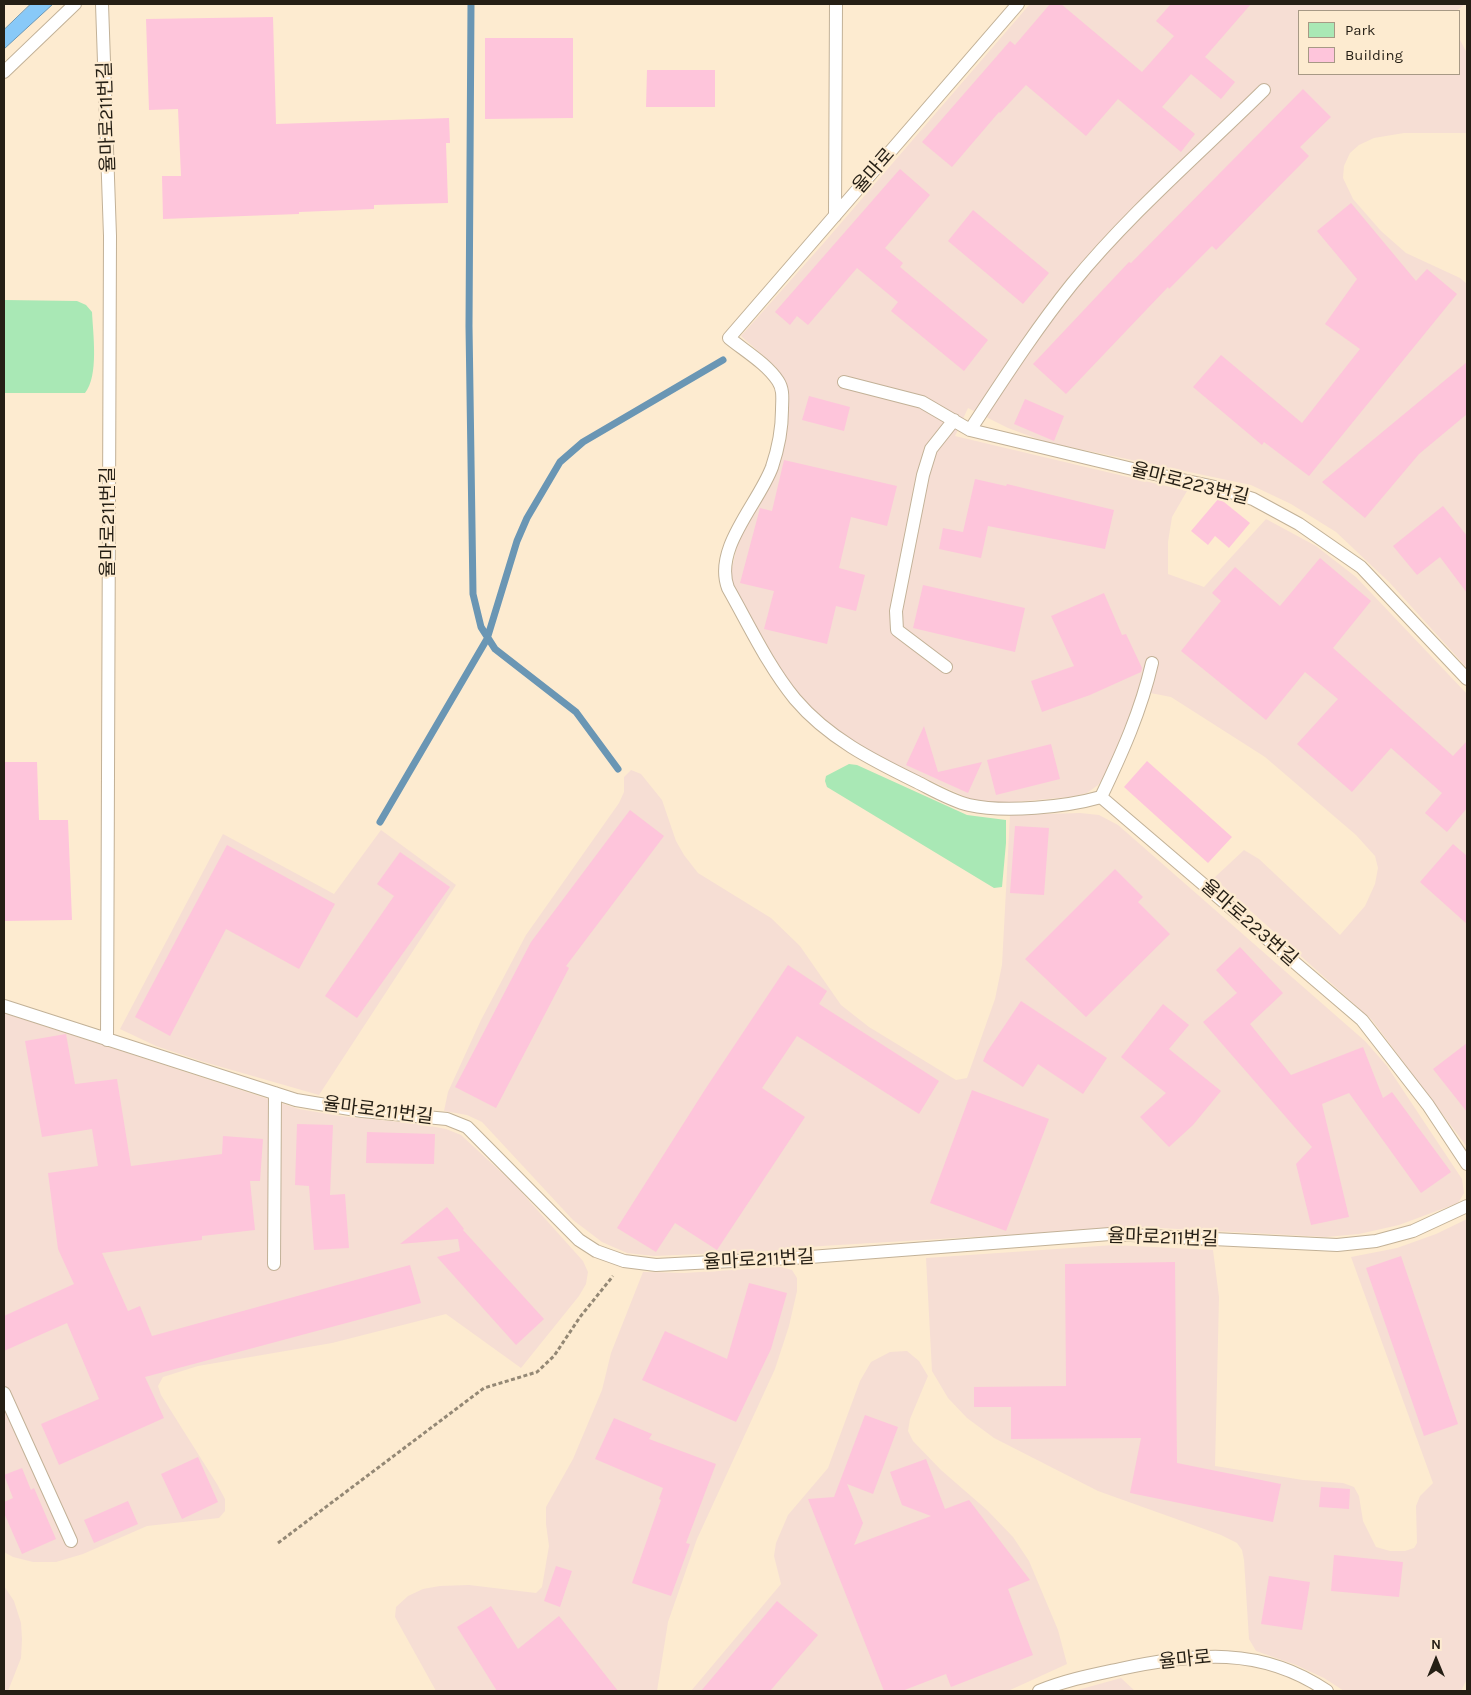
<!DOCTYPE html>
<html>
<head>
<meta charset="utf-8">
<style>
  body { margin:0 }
  #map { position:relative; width:1471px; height:1695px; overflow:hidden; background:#fdebd0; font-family:Karla,sans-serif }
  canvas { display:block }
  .frame { position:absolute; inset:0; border:5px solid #251f15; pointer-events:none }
  .legend { position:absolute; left:1298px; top:10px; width:162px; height:65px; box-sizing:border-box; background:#fdebd0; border:1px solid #a79985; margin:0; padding:6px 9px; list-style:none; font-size:15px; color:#251f15 }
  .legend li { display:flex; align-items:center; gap:10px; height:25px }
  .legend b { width:25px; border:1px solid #a79985 }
  .north { position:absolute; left:1411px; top:1635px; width:50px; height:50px; -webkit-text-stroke:4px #fdebd0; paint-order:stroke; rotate:0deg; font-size:14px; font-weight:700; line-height:20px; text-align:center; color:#251f15 }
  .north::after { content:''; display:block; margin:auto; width:18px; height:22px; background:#251f15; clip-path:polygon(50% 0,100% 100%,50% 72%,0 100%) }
</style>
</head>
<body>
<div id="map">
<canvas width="1471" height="1695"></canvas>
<div class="frame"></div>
<ul class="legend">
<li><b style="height:14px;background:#a9e8b5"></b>Park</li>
<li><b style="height:14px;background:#fec5db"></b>Building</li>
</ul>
<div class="north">N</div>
</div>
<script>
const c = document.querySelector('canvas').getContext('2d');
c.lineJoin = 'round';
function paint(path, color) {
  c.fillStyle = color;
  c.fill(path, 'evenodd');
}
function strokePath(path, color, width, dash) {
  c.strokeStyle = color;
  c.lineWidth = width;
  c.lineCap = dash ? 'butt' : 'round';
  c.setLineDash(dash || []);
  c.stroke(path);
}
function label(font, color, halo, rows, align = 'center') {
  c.font = font + ' Karla,"Noto Sans KR",sans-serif';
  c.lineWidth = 4.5;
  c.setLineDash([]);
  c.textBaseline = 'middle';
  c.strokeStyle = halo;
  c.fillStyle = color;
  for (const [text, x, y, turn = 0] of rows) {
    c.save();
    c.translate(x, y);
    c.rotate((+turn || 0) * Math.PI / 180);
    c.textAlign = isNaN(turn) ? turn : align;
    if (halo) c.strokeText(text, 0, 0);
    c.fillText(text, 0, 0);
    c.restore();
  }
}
paint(new Path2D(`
  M1030,4H1465L1456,11H1300V74H1460V40L1467,53V133H1404L1374,138L1359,145L1350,153L1344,166L1343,178L1353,199L1381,231L1406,253L1460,278L1467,284V668L1390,583L1336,532L1291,504L1251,485L1046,442L1008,428L968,408L955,436L1187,491L1172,517L1168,542V574L1204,587L1266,519L1316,546L1356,577L1467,694V1147L1372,1020L1214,878L1244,850L1259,859L1340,935L1365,906L1375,884L1378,868L1375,856L1356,835L1265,757L1171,697L1140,691L1107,773L1098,785L1087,793L1069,797L1015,802H986L970,799L883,759L838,732L804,700L786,678L733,587L730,577L737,546L786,428L789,404L785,381L776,367L741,336L822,245Z
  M631,770L641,774L662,800L676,841L684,855L698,873L771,918L800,946L841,1005L869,1027L956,1080L967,1078L995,999L1002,965L1010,815L1080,813L1099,815L1118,825L1365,1041L1387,1066L1462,1179L1464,1193L1458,1203L1399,1225L1359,1234L1326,1237L1141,1227L822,1246L770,1251L654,1256L627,1253L602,1242L573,1220L482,1122L467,1115L444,1111L448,1092L481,1020L526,935L619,803L624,792V777Z
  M381,830L456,885L319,1095L204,1062L156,1046L120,1029L223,834L334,894Z
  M4,1013L299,1109L340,1116L420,1124L446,1129L461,1135L514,1184L583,1261L588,1272L586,1284L579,1296L521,1368L446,1314L332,1343L198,1366L163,1377L158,1386L161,1395L217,1484L225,1499V1511L219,1518L147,1526L83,1554L56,1562H33L13,1557L4,1552Z
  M1467,1219V1679L1461,1691H1344L1324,1678L1296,1665L1256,1651L1249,1639L1244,1560L1242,1550L1237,1543L1221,1535L1098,1491L994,1438L967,1418L948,1398L932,1371L926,1258L1114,1245L1213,1250L1219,1297L1215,1466L1303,1480L1343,1483L1354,1487L1359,1496L1363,1521L1376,1547L1390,1551H1405L1414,1548L1417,1543L1416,1506L1420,1496L1433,1483L1351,1257L1397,1248L1436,1234Z
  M781,1267L792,1270L797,1278V1291L789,1326L775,1369L697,1539L668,1622L657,1691H436L395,1617L396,1607L408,1596L423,1589L440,1586L469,1585L536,1593L542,1587L549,1546L546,1524V1507L573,1459L602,1390L611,1353L643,1272L684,1273Z
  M907,1351L919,1361L928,1376L910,1419L908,1431L913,1441L941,1470L987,1510L1013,1537L1029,1561L1058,1630L1067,1664L1008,1691H691L781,1584L774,1556L776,1543L788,1515L828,1468L860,1381L871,1362L890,1352Z
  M4,1586L14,1601L21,1623L22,1639L21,1658L8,1691H4Z
  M1121,1678L1135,1691H1073L1085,1688Z`), '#f6ded4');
paint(new Path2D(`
  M4,300L77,301L86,305L92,312C93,334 99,376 85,393H4Z
  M849,764L857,765L967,815L1006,820V843L1002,887L994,888L827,787L825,781L826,776Z`), '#a9e8b5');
const water = new Path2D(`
  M31,4H53L4,49V30Z`);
paint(water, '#88c9f8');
strokePath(water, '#6a96b4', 1);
strokePath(new Path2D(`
  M471,4L469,326L473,594L481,627L495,649L576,712L618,769
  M380,822L487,639L517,541L527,518L560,462L583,442L723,360`), '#6a96b4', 7);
paint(new Path2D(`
  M1050,4H1061L1142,72L1174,36L1156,21L1171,4H1251L1205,57L1235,82L1221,99L1191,74L1162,107L1195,134L1181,152L1118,99L1086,136L1026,85L1000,113L999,112L952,167L922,142L1010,41L1015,45Z
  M273,17L276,124L449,118L450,143H446L448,203L374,205V209L299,212V214L163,219L162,176H181L178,109L149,110L146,19Z
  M485,38H573V118L485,119Z
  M647,70H715V107H646Z
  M1303,89L1331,117L1300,147L1309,156L1216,250L1212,246L1169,289L1168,287L1066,394L1033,364L1129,262L1131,263Z
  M900,169L930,195L885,248L903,263L900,267L988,340L964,371L891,311L898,302L857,268L808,325L797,316L790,325L775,312Z
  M1351,203L1416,281L1427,269L1457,294L1309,476L1264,442L1262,445L1193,387L1221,355L1302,423L1360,349L1325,324L1357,279L1317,231Z
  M973,210L1049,273L1023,304L948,241Z
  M1467,362V414L1419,454L1365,518L1322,482Z
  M809,396L850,407L844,431L802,420Z
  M1025,399L1064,416L1054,441L1014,424Z
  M784,460L897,486L887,526L851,517L839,568L865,575L856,611L836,606L827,644L764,629L774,591L740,583L760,508L772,511Z
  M975,479L1006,486L1007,484L1114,510L1105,549L988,526L981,558L939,549L943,528L963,532Z
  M1219,498L1250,523L1229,548L1215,536L1208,545L1191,531Z
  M1443,506L1467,536V593L1440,557L1417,575L1393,546Z
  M1320,558L1371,601L1333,648L1453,756L1467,741V808L1447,832L1425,813L1442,793L1391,748L1352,792L1297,744L1338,699L1305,672L1266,720L1181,651L1221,601L1212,593L1235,567L1280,606Z
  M923,585L1025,608L1015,652L913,628Z
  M1104,593L1122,635L1126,634L1142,668L1141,672L1090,695L1042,712L1031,681L1074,666L1051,616Z
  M924,726L938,772L982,762L968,793L906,765Z
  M1051,744L1060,779L996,795L987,760Z
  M1147,761L1232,837L1208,863L1124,787Z
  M4,762H37L39,820H68L72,920L4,921Z
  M630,810L664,836L566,966L569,968L496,1108L455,1087L531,942Z
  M1015,826L1049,828L1044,895L1010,893Z
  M1453,844L1467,856V924L1420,882Z
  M227,845L335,904L299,969L226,929L170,1036L135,1017Z
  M400,852L450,887L357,1018L325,996L394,896L377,884Z
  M1115,869L1143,897L1138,902L1170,934L1086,1017L1025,959Z
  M1240,947L1283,993L1250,1024L1291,1075L1363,1047L1383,1098L1392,1092L1451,1172L1421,1193L1349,1093L1322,1104L1349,1217L1311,1225L1296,1164L1312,1147L1203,1022L1237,993L1216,970Z
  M788,965L827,991L819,1004L939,1081L919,1114L797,1036L762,1088L805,1117L717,1250L675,1223L656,1252L617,1228L706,1088Z
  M1021,1001L1107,1058L1083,1094L1038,1064L1023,1087L983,1061L987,1052Z
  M1163,1004L1189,1025L1169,1049L1221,1091L1193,1125L1169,1147L1140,1117L1166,1093L1121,1057Z
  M66,1034L75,1084L117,1079L131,1166L222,1154L223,1136L263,1139L260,1181H250L255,1230L202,1236V1240L102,1253L128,1311L140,1306L152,1336L410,1265L421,1303L145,1377L164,1418L59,1465L41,1424L99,1399L67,1323L4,1351V1316L74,1284L58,1249L48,1173L98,1166L92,1129L42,1137L25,1041Z
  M1467,1043V1112L1433,1069Z
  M972,1090L1049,1119L1006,1231L930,1203Z
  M297,1124L333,1125L330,1195L345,1194L349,1248L314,1250L309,1186L295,1185Z
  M367,1132L435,1134L434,1164L366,1163Z
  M447,1207L464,1229L463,1230L544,1319L516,1345L437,1257L460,1251L458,1239L400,1244Z
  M1401,1256L1458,1424L1424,1436L1366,1268Z
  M1175,1262L1177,1463L1281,1484L1273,1522L1130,1493L1141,1438L1011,1439V1407H974V1387L1066,1386L1065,1264Z
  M749,1283L787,1293L771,1349L736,1422L642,1380L665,1331L727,1359Z
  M865,1415L898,1427L873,1494L847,1484L863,1523L854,1545L931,1516L902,1505L890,1472L926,1459L945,1509L969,1500L1030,1580L1008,1589L1033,1655L951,1687L946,1674L902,1691H884L808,1499L834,1497Z
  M614,1418L652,1434L649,1439L716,1464L686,1543L690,1544L671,1596L632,1583L661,1500L659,1499L663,1488L595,1459Z
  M198,1457L218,1502L182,1519L161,1474Z
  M22,1468L31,1490L34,1488L56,1539L22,1554L4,1513V1502L13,1498L4,1475Z
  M1321,1487L1350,1489L1349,1509L1319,1507Z
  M128,1501L138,1524L94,1543L84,1520Z
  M1334,1555L1403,1562L1399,1597L1331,1591Z
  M556,1566L572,1571L560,1607L544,1601Z
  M1269,1576L1310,1582L1302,1630L1261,1624Z
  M777,1601L818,1635L770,1691H701Z
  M491,1606L518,1649L559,1616L618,1691H497L457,1627Z`), '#fec5db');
const service = new Path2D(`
  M102,4L110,236L107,1040
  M1018,4L729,338C745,351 767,364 778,381C784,390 782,400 782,410C782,429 778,449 772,467C759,503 713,548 728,588C749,625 768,666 795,699C828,738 872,760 917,782C933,790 952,801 969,805C1005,813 1066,807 1101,797L1362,1020L1428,1105L1467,1164
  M4,72L75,4
  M835,216L836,4
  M844,382L922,402L970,430L1145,472L1215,487L1253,499L1299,524L1361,567L1467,679
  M970,430C1003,380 1035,330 1072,284C1129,214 1200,153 1264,90
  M946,667L897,630L896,611L923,475L931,449L954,420
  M1101,797C1122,753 1141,711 1152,663
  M4,1006L296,1100L362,1111L447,1119L467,1127L579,1240L596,1251L624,1261L656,1265L810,1257L1110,1234L1337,1245L1376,1241L1413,1231L1467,1206
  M274,1264L275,1093
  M4,1393L71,1541
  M1039,1691C1066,1680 1092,1675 1120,1669C1195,1653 1261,1646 1327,1691`);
strokePath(service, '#c2b197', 14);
strokePath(new Path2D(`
  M278,1543L484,1388L537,1372L554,1356L580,1317L613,1276`), '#948875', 3, [4, 2.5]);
strokePath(service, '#fff', 12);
label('19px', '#251f15', '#fdebd0', [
  ["율마로211번길",107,117,-92],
  ["율마로",874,171,-49],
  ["율마로223번길",1190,484,14],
  ["율마로211번길",109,522,-90],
  ["율마로223번길",1249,923,41],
  ["율마로211번길",378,1111,7],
  ["율마로211번길",1163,1238,2],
  ["율마로211번길",759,1260,-3],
  ["율마로",1185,1660,-6]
]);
</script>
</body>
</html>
